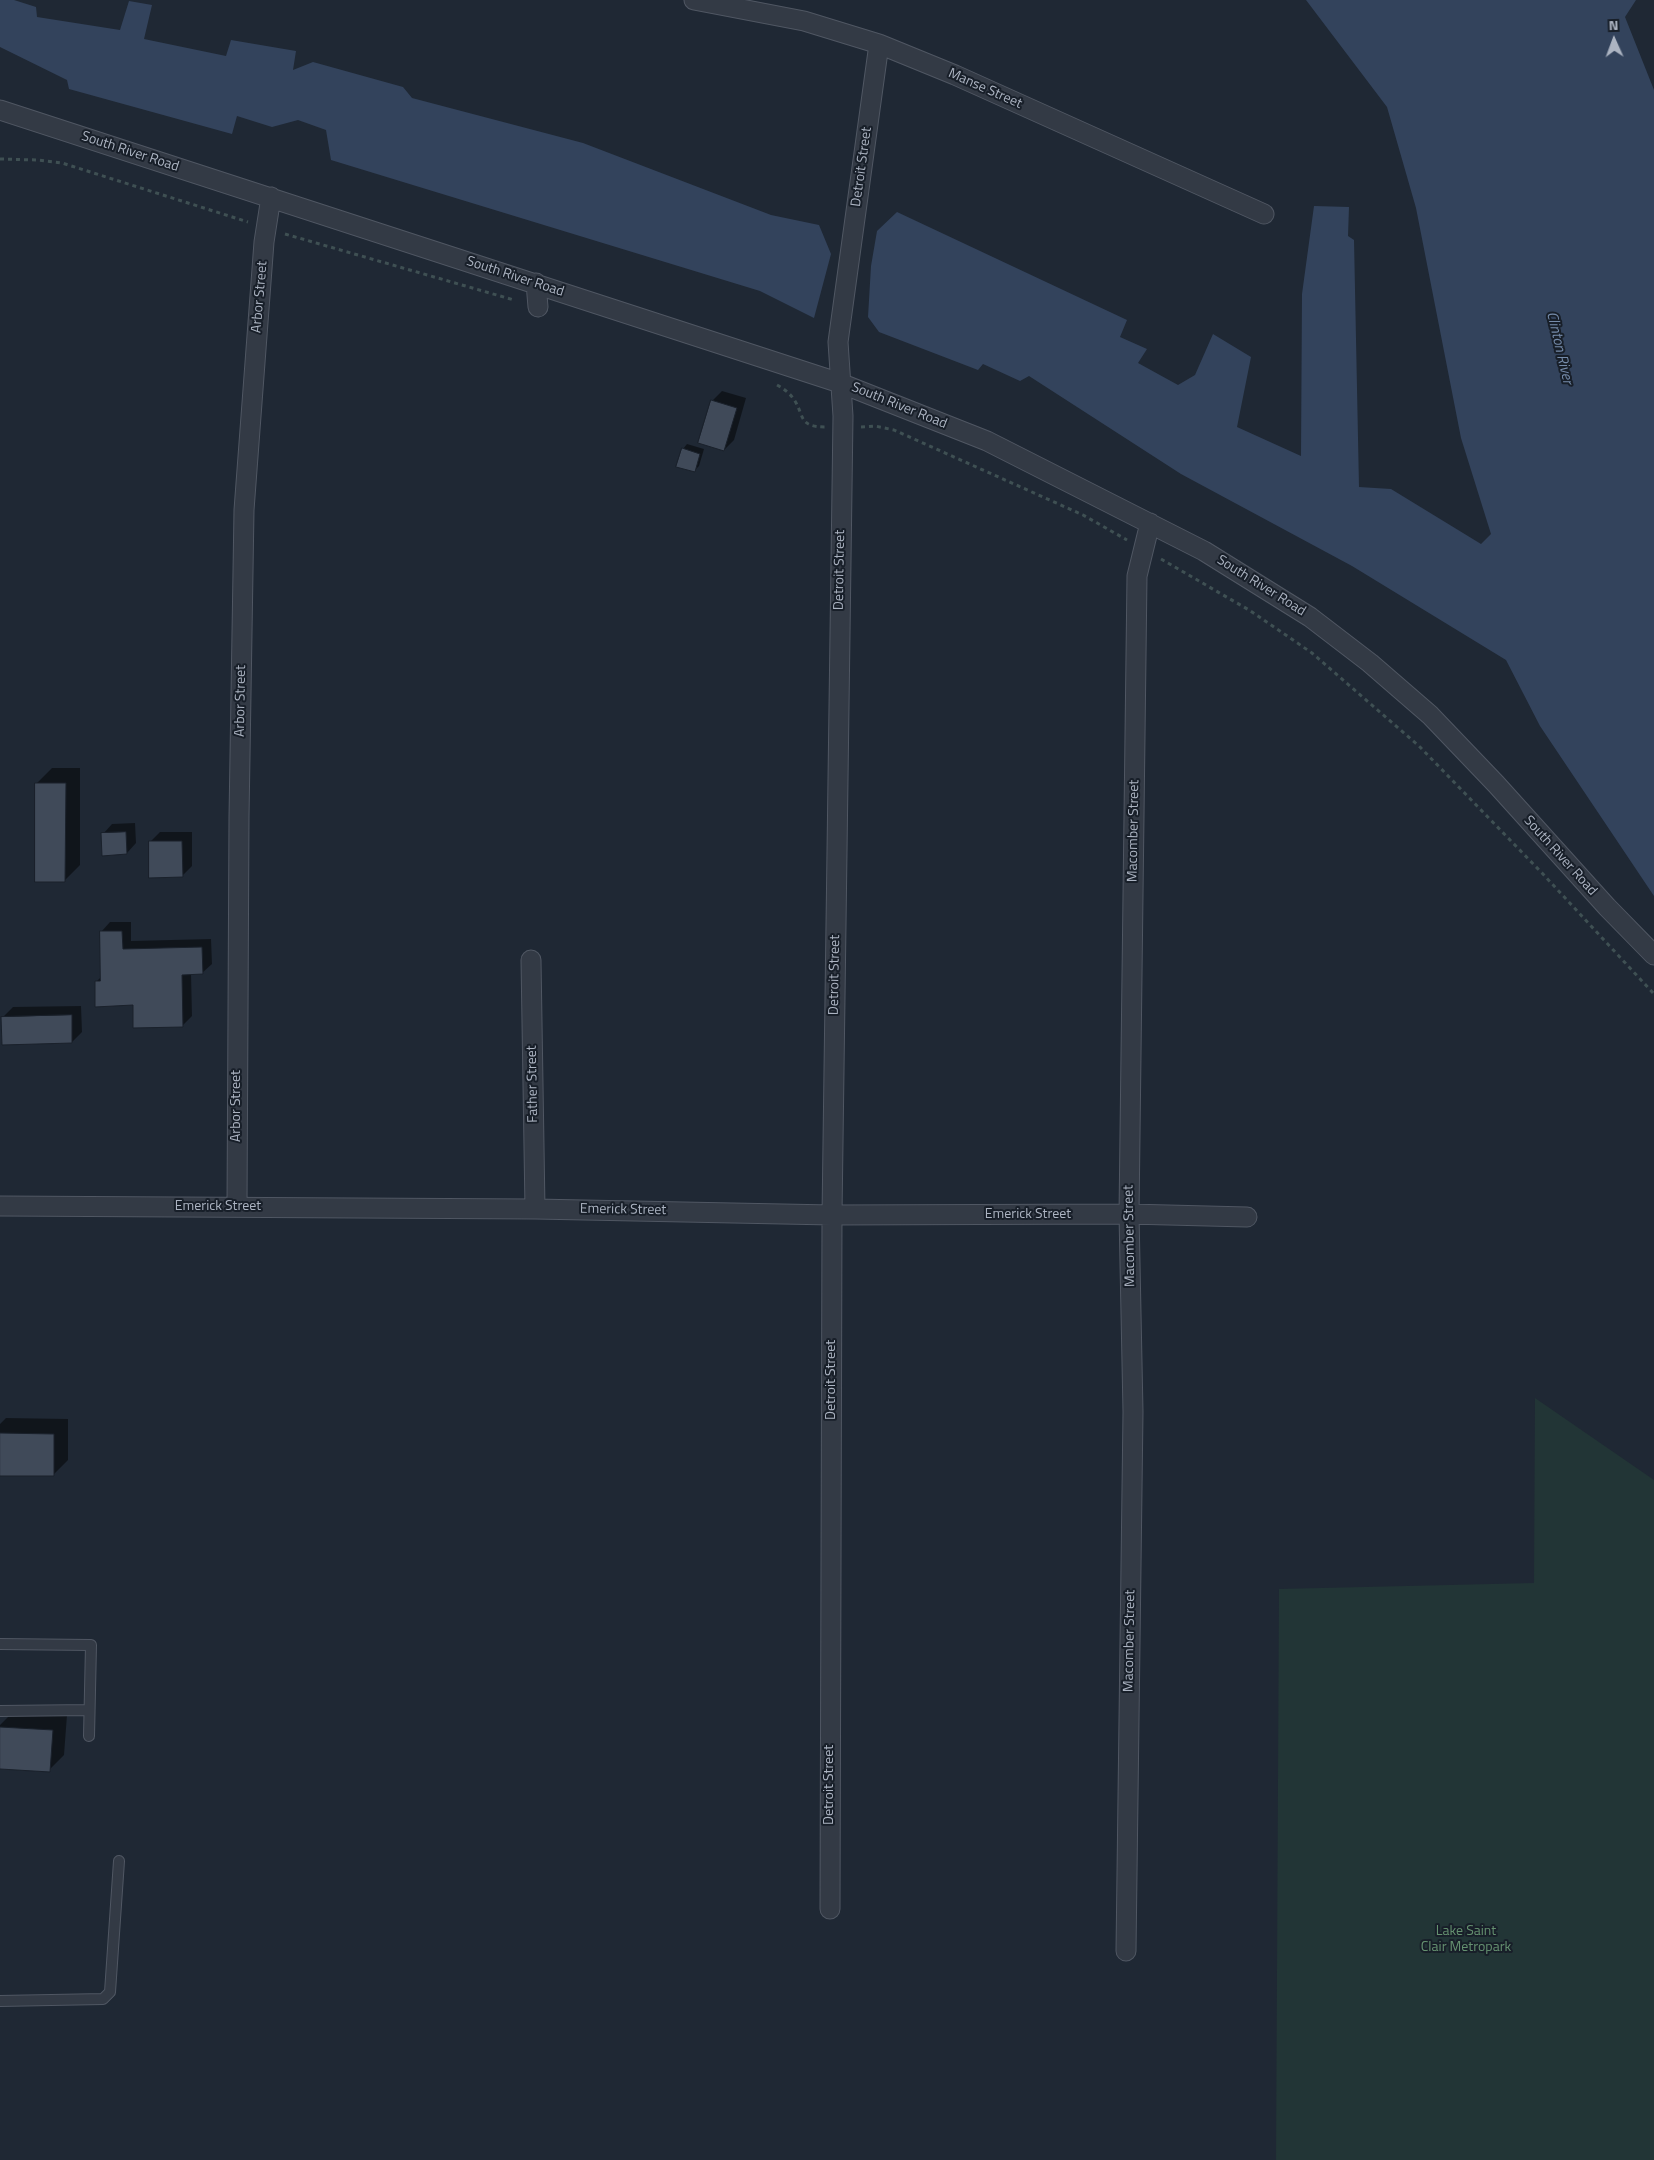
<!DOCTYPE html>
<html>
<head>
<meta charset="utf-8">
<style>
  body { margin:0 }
  #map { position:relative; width:1654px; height:2160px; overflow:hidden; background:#1f2834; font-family:"Titillium Web",sans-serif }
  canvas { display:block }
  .north { position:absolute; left:1589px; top:15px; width:50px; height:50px; -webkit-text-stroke:4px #181f29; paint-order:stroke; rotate:358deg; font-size:14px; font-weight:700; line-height:20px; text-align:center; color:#acb4c2 }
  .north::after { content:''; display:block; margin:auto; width:18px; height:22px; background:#acb4c2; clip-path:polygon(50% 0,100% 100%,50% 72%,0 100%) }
</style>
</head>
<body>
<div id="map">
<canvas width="1654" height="2160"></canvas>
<div class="north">N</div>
</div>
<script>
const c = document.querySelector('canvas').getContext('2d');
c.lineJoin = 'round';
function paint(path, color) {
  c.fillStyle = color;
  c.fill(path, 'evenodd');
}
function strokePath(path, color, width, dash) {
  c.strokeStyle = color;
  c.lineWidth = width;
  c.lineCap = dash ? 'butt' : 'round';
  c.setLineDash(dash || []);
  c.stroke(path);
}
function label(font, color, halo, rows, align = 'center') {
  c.font = font + ' "Titillium Web",sans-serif';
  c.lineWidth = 4;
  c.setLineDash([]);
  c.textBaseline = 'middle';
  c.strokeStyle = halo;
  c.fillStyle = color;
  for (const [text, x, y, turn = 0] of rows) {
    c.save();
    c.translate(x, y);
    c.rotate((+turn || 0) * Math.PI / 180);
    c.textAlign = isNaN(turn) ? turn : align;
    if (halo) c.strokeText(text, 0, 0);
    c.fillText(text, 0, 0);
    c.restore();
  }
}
paint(new Path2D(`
  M1535,1398L1654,1480V2160H1276L1279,1589L1534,1583Z`), '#223536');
paint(new Path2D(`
  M0,0H14L36,7L37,17L120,30L129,1L152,5L144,39L226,56L231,40L296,51L293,70L313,62L403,87L412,98L583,143L771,215L819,225L831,254L814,318L760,291L331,160L326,130L298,120L272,127L237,116L232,134L69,89L67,80L0,47Z
  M1306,0H1636L1625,17L1654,90V896L1540,726L1506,660L1352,566L1181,474L1029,376L1020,381L983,364L978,370L879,332L868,317L871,266L877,231L897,212L1127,320L1120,337L1147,349L1138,363L1178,385L1195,375L1213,334L1251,357L1237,427L1301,456L1302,294L1314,206L1349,207L1348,236L1354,240L1359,487L1391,489L1481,544L1491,534L1461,438L1416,208L1387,107Z`), '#33435c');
paint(new Path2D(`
  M722,391L746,398L734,440L724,450L712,401Z
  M687,444L704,449L699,466L694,471L683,449Z
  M52,768H80V865L65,880L37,783Z
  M135,823L136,843L127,853L103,834L112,824Z
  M160,832H192V866L182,876L150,842Z
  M110,922H131V941L211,939L212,964L202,973H191L192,1016L182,1026L134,1004L96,982L102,976L101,932Z
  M81,1006L82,1032L72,1042L3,1017L13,1007Z
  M6,1418L68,1419V1460L53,1475H0V1424Z
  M13,1712L67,1715L64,1755L49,1770L0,1767V1725Z`), '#0007');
const building = new Path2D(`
  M711,400L737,408L724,451L698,443Z
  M682,448L700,454L695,472L676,467Z
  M35,783H66L65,882H35Z
  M126,832L127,854L102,856L101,833Z
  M149,841H182L183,877L149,878Z
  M100,931H122L123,949L202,947L203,974L182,975L183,1027L133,1028V1005L95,1007V981H100Z
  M72,1015V1043L2,1045L1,1017Z
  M0,1433L54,1434V1476H0Z
  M0,1727L53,1730L50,1772L0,1769Z`);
paint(building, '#404a59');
strokePath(building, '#1a212b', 1);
const service = new Path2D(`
  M0,1644L91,1645L89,1736
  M0,1711L89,1710
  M0,2001L103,1999L110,1992L119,1861`);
const minor = new Path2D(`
  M694,0L804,21L879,44L955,75L1264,214
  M0,110L840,383L987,441L1204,551L1310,617L1370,663L1430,715L1496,784L1607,907L1654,955
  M536,283L538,307
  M531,960L535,1209
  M0,1206L535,1209L832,1215L1129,1214L1247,1217
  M237,1207L239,817L244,510L264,242L271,197
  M830,1909L832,1215L843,416L838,342L879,44
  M1126,1951L1133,1412L1129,1214L1137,576L1150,523`);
strokePath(service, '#505763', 12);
strokePath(minor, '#505763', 21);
strokePath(new Path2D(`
  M0,159L37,160L62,163L248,222
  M285,234L514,300
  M777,385C784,389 790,393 795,401C804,416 799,427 825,427
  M861,427L875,426L894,430L1083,515L1127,540
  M1161,559L1249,610L1312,653L1419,746L1542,873L1654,994`), '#3f5053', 3, [4, 4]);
strokePath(service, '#333a45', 10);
strokePath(minor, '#333a45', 19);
label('14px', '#acb4c2', '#181f29', [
  ["Manse Street",985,89,24],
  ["South River Road",130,152,18],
  ["Detroit Street",862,167,-82],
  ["South River Road",515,277,18],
  ["Arbor Street",260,297,-85],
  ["South River Road",899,406,22],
  ["Detroit Street",840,570,-89],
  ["South River Road",1261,586,32],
  ["Arbor Street",241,701,-89],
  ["Macomber Street",1134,831,-89],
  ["South River Road",1560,856,48],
  ["Detroit Street",835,975,-89],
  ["Father Street",533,1084,-91],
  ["Arbor Street",237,1106,-90],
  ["Emerick Street",218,1207],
  ["Emerick Street",623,1210,1],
  ["Emerick Street",1028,1215],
  ["Macomber Street",1130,1236,-91],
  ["Detroit Street",832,1380,-90],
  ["Macomber Street",1130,1641,-89],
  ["Detroit Street",830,1785,-90]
]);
label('14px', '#659170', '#181f29', [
  ["Lake Saint",1466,1932],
  ["Clair Metropark",1466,1948]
]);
label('italic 15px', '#758baa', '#181f29', [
  ["Clinton River",1559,348,77]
]);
</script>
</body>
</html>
